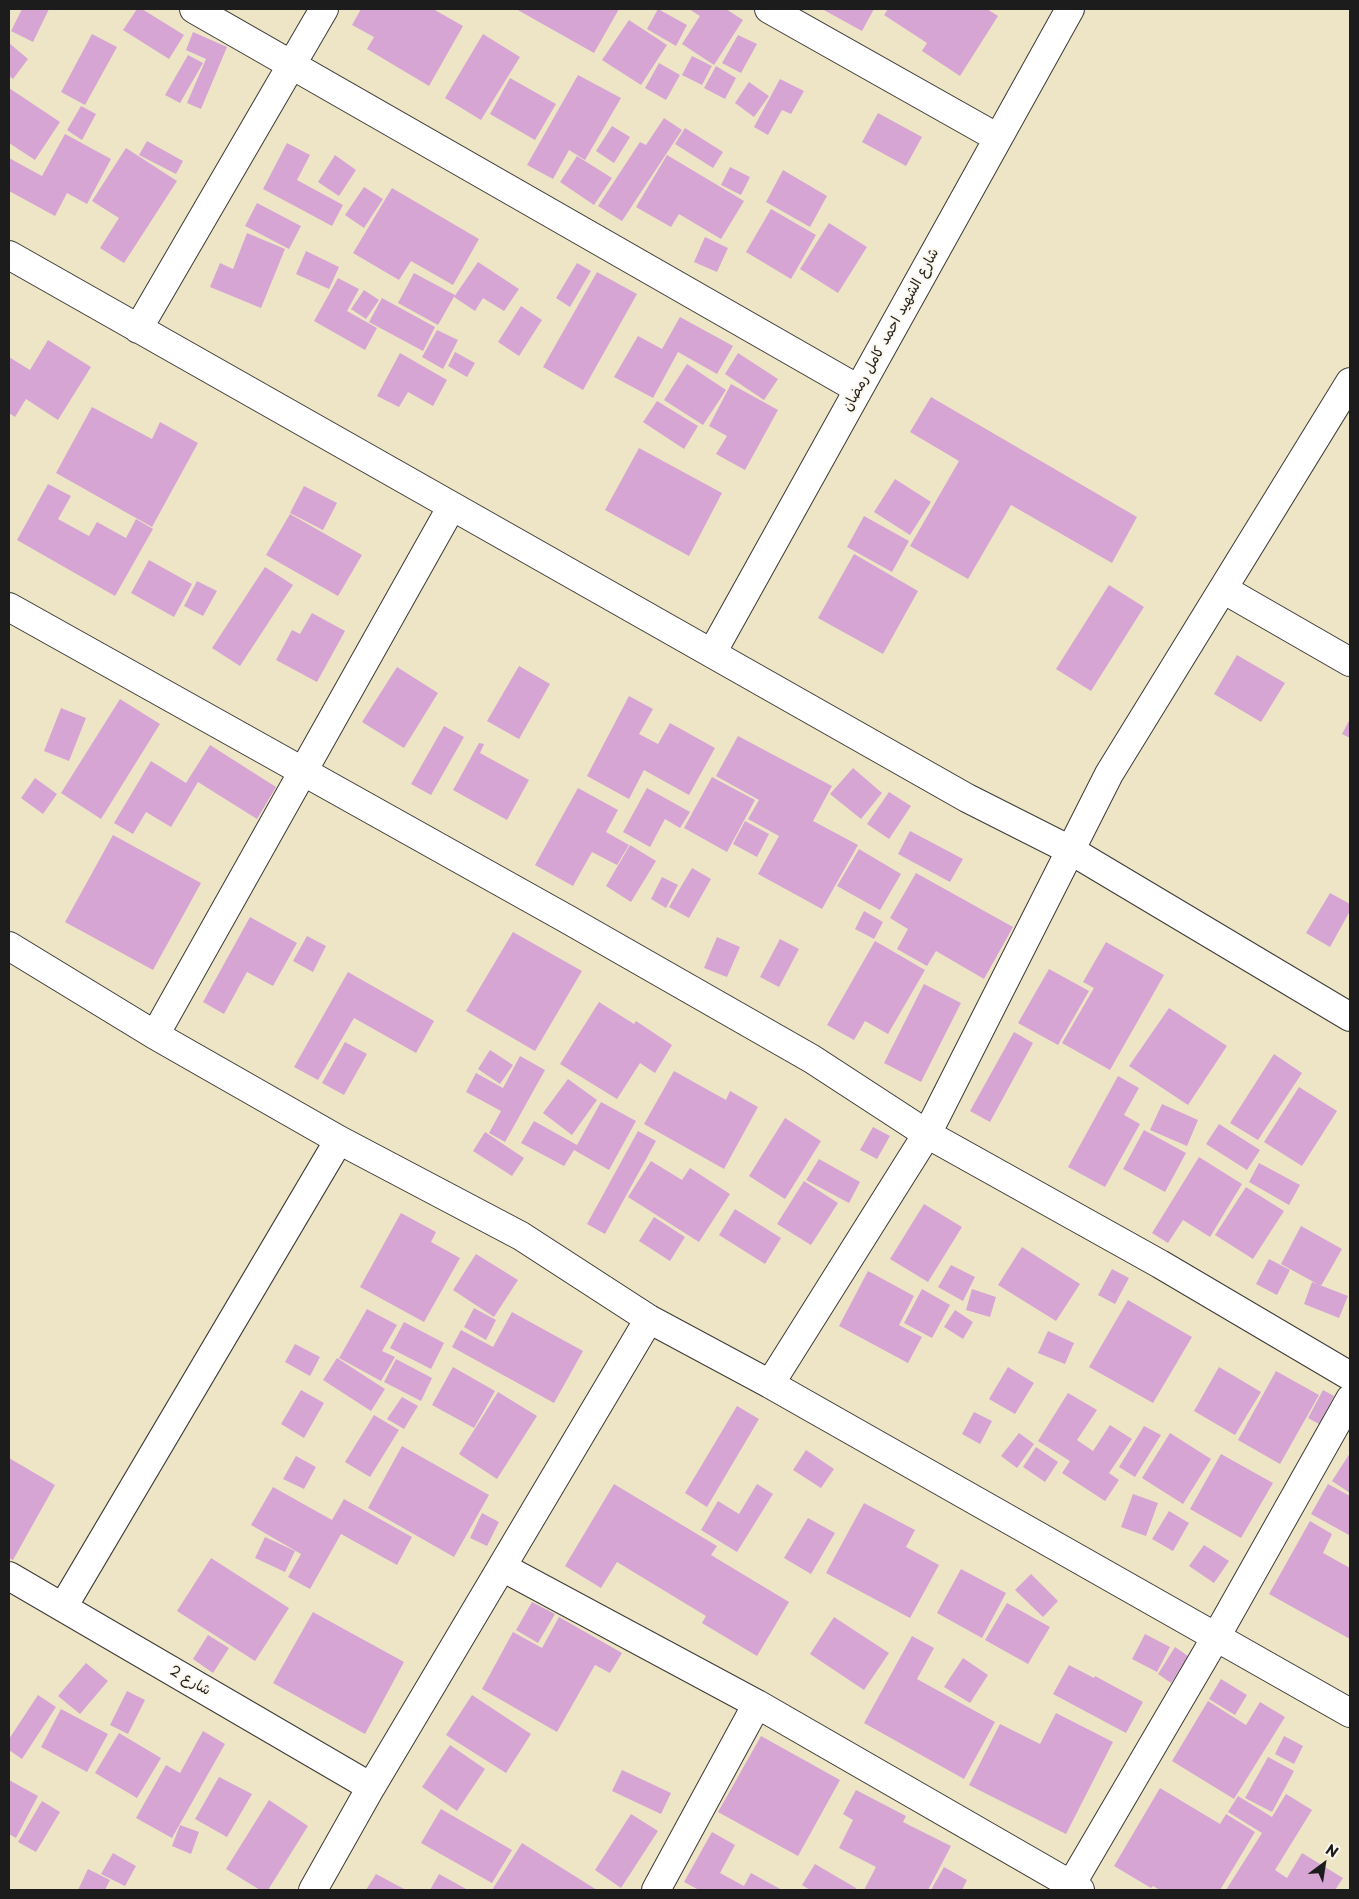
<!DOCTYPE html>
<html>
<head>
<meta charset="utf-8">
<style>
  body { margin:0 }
  #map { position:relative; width:1359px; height:1899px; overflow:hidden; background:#eee5c6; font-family:"Playpen Sans",sans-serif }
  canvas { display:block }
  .frame { position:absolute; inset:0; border:10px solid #1c1c1c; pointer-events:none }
  .north { position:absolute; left:1299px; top:1839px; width:50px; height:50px; -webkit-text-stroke:4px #fbf7ec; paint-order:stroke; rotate:31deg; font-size:14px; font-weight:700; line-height:20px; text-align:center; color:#1c1c1c }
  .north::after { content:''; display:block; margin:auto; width:18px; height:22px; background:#1c1c1c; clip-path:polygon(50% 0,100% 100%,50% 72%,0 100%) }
</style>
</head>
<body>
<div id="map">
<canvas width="1359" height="1899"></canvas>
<div class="frame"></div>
<div class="north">N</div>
</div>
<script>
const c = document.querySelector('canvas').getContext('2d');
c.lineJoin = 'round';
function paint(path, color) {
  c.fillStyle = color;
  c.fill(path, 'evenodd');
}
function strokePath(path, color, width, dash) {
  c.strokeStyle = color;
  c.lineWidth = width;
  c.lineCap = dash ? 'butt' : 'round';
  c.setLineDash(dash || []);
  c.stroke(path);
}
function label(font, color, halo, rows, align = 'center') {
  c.font = font + ' "Playpen Sans","Playpen Sans Arabic",sans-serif';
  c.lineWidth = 4;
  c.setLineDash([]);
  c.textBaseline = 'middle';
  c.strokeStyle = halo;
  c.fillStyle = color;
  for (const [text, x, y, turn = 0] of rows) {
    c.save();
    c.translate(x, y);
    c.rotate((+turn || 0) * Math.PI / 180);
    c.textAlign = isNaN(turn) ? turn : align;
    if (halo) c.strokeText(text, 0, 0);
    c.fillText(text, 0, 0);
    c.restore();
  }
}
paint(new Path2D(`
  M22,9H49L33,42L11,31Z
  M137,9H142L184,35L169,59L123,30Z
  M361,9H433L463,26L429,86L367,49L374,37L352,25Z
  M516,9H619L594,53Z
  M658,9L687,25L676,46L647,29Z
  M689,9H726L743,20L714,65L682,44L700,16Z
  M822,9H874L862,31Z
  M888,9H987L998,16L960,76L922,51L927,43L884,15Z
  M629,20L667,45L641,85L602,60Z
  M193,32L227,47L201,109L187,103L206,59L186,50Z
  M92,34L117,47L85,105L61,92Z
  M483,34L520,57L481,120L445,98Z
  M738,35L757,44L741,73L722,63Z
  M9,43L28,59L13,79L9,76Z
  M188,55L203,63L180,103L165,95Z
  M692,56L712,66L702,85L682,75Z
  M659,63L680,75L666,100L645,88Z
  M716,66L736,78L725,99L704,88Z
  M578,75L621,98L585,160L569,150L553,179L527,165Z
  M510,78L556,104L535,140L490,114Z
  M780,79L804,91L791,114L782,110L768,135L754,127Z
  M749,82L769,96L754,117L735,103Z
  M9,88L60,122L35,160L9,143Z
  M81,106L96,114L82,140L67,130Z
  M878,113L922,137L906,166L862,142Z
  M664,118L682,130L622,221L598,206L640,142L646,145Z
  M612,126L630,137L614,163L596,151Z
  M685,128L723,152L713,168L675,144Z
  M65,134L111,159L87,204L67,193L55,216L9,191V158L42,176Z
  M147,141L183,161L176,174L139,155Z
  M287,143L310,155L297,180L343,205L332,226L263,189Z
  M126,148L177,181L124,263L100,248L119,218L92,201Z
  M335,155L356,170L339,196L318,182Z
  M667,155L744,201L721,239L679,214L671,227L636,207Z
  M577,156L612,178L594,205L560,182Z
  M730,167L750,177L741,195L721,185Z
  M783,170L827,196L810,227L766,202Z
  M364,187L383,199L364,228L345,215Z
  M392,188L479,239L453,285L411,261L399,280L353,253Z
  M257,203L301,226L289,249L245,226Z
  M771,209L816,235L791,279L746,252Z
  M829,223L867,247L838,293L800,269Z
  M247,233L285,249L261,308L210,287L220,263L233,269Z
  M705,237L728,248L717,272L694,262Z
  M306,251L339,267L329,289L296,274Z
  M478,262L519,289L504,311L483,298L475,311L454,297Z
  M577,263L591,271L570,307L556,298Z
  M597,272L637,294L583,390L543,367Z
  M414,273L455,295L438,325L398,303Z
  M338,278L359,289L347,311L377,328L365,350L314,321Z
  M364,290L379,300L366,319L351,309Z
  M382,298L435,327L423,351L369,322Z
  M521,306L542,320L519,356L498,342Z
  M680,317L733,346L717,374L678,352L653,398L614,377L638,336L662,349Z
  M437,330L458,340L443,369L422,357Z
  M48,340L91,367L58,420L26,399L15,417L9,413V357L30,370Z
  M455,352L475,363L467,377L448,366Z
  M400,353L447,380L433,406L408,392L399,407L377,396Z
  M738,353L778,379L764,400L725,374Z
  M687,364L726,390L703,425L664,400Z
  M731,384L778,410L745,470L716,454L727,436L709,426Z
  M931,397L1137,517L1112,563L1011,505L968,579L910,546L959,461L910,432Z
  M657,401L698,426L684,449L643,422Z
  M92,407L152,439L160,422L198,443L152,527L56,473Z
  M639,448L722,493L689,556L605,510Z
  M895,479L931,502L910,535L874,512Z
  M48,484L71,496L58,519L89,536L97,522L126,538L136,519L153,529L115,596L17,540Z
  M304,486L337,503L323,530L290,513Z
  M290,514L362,555L338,596L266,555Z
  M864,516L909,541L892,572L847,547Z
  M854,554L918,591L883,654L818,618Z
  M149,560L192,584L174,617L131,593Z
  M265,567L293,585L240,666L212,648Z
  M197,581L217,591L203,616L184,606Z
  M1109,585L1144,607L1091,691L1056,669Z
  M312,613L345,631L317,682L276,660L292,630L300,634Z
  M1237,655L1285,683L1261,722L1214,694Z
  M519,666L550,684L519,739L487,721Z
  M397,667L438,693L404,748L362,722Z
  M629,696L653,709L639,734L658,744L654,751L670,723L715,748L689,795L644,770L629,799L587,776Z
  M120,699L160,724L101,819L61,793Z
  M61,708L86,718L69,761L44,751Z
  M1350,719V738L1342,734Z
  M444,726L464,737L431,795L411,784Z
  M738,736L832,786L813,821L858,845L822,909L758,874L779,836L748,819L759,800L716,776Z
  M479,743L484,744L480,753L529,780L507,820L453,790Z
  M210,745L276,787L257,819L198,782L171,827L146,812L133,834L114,823L151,761L186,783Z
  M853,768L882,793L861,819L830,794Z
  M712,777L755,800L727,852L684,828Z
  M35,778L57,794L43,814L21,798Z
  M578,788L618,810L606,832L629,845L617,865L592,852L573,886L535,865Z
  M647,788L690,812L680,828L665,819L650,847L623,832Z
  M889,792L911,806L889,839L867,824Z
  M745,821L769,834L757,857L733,844Z
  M910,831L963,859L950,882L898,854Z
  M113,835L201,883L153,970L65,922Z
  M630,845L656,861L631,902L606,886Z
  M859,849L901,874L880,910L837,886Z
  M692,868L711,879L689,918L669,907Z
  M916,873L1013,927L984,979L936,951L927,966L897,949L908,929L890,918Z
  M662,877L678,885L666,908L651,899Z
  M1330,893L1350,904V911L1330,947L1306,933Z
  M864,911L883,922L874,939L855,929Z
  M250,917L297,943L273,986L247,972L224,1014L203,1002Z
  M513,932L582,971L535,1051L466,1011Z
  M307,936L326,946L313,972L293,961Z
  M717,937L740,947L727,977L704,968Z
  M780,939L799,949L779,987L760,977Z
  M875,941L925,970L888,1034L865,1021L854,1040L827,1025Z
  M1106,942L1164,975L1110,1070L1062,1043L1094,988L1083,982Z
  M1049,969L1089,991L1058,1045L1018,1023Z
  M348,972L434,1021L416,1053L354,1018L318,1080L294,1067Z
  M924,984L961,1003L921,1082L884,1063Z
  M599,1002L634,1024L636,1021L672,1045L655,1073L640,1063L617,1099L560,1064Z
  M1169,1008L1227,1046L1188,1105L1129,1066Z
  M1014,1032L1033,1043L990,1122L970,1111Z
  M345,1042L367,1054L344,1095L322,1083Z
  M490,1050L513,1065L500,1084L478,1069Z
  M1274,1054L1302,1073L1258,1140L1230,1123Z
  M520,1056L545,1070L505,1142L489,1133L501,1111L466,1092L476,1073L503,1088Z
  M674,1071L726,1100L730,1091L758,1107L724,1169L644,1124Z
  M1118,1076L1139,1088L1124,1115L1140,1124L1105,1187L1068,1167Z
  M568,1079L597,1100L572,1135L543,1113Z
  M1299,1087L1337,1111L1302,1166L1264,1142Z
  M601,1102L636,1121L609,1170L574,1150L564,1166L521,1143L534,1121L577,1145Z
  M1162,1104L1198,1120L1187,1146L1150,1130Z
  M785,1118L821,1141L785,1199L749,1176Z
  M1219,1124L1260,1150L1247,1170L1206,1144Z
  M873,1127L890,1136L877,1159L860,1150Z
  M1144,1130L1186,1153L1165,1192L1123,1169Z
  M638,1131L656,1141L605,1234L587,1224Z
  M485,1132L524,1158L512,1176L473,1151Z
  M1199,1157L1242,1184L1210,1237L1183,1220L1168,1243L1152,1233Z
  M819,1159L860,1182L849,1203L806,1180Z
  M651,1161L682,1180L690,1168L730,1194L699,1242L628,1197Z
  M1259,1163L1300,1185L1289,1205L1249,1182Z
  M804,1181L838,1203L811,1245L777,1224Z
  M1246,1187L1284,1211L1253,1259L1215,1235Z
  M924,1204L962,1227L928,1282L890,1259Z
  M735,1209L781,1238L765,1264L719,1235Z
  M401,1213L436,1232L431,1242L460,1258L424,1322L360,1287Z
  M654,1217L685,1237L670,1261L639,1241Z
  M1301,1226L1342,1249L1321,1286L1281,1264Z
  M1022,1247L1080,1284L1056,1321L998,1285Z
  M476,1254L518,1280L494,1317L453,1290Z
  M1269,1259L1290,1270L1277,1295L1256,1284Z
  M951,1265L975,1277L963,1301L938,1287Z
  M1112,1269L1129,1278L1115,1304L1098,1295Z
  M868,1271L914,1296L899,1325L922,1337L908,1363L839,1326Z
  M1312,1282L1348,1296L1339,1318L1304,1304Z
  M922,1289L950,1305L932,1338L904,1323Z
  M972,1289L996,1297L990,1317L966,1310Z
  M1128,1300L1192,1337L1153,1403L1089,1367Z
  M474,1308L496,1320L486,1340L464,1327Z
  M367,1309L397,1325L382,1351L395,1357L381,1381L339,1358Z
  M955,1310L973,1322L963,1339L944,1327Z
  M512,1312L583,1351L554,1403L452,1347L461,1330L493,1347Z
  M404,1322L444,1343L431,1369L390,1348Z
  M1048,1331L1074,1343L1065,1364L1038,1353Z
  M295,1344L320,1357L310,1376L285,1362Z
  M337,1358L385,1389L371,1411L323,1380Z
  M396,1359L432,1378L421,1401L384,1382Z
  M453,1367L495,1391L474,1428L432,1405Z
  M1008,1367L1034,1383L1015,1414L989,1399Z
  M1219,1367L1261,1392L1235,1435L1194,1411Z
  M1276,1371L1319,1395L1280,1464L1238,1440Z
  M301,1390L324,1403L304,1438L281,1424Z
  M1323,1390L1334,1396L1319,1424L1308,1418Z
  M498,1392L537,1416L497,1479L459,1454Z
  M1068,1393L1097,1410L1077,1440L1093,1451L1110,1425L1132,1439L1109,1473L1119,1480L1105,1501L1062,1473L1070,1461L1038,1441Z
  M402,1397L418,1406L404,1429L387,1419Z
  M737,1406L759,1419L707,1507L685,1493Z
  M974,1412L992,1421L980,1444L962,1434Z
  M374,1415L399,1430L370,1477L345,1462Z
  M1144,1426L1161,1435L1135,1477L1119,1467Z
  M1019,1433L1034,1444L1017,1468L1001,1456Z
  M1170,1433L1211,1459L1183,1504L1142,1478Z
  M402,1446L489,1495L454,1557L368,1508Z
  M1036,1447L1058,1462L1045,1482L1023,1467Z
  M806,1450L834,1469L821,1488L793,1470Z
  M1350,1453V1493L1332,1481Z
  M1221,1454L1273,1483L1241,1538L1190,1509Z
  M296,1456L316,1467L304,1489L283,1479Z
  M9,1458L55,1485L13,1560L9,1558Z
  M614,1484L717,1546L711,1555L789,1602L757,1656L702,1623L706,1616L617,1562L601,1588L565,1566Z
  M757,1484L773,1494L737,1552L701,1530L718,1501L739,1514Z
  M1328,1484L1350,1496V1532L1349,1535L1311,1514Z
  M273,1487L332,1520L344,1499L412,1537L397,1565L341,1534L310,1589L288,1577L301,1554L251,1525Z
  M1133,1494L1158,1503L1146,1536L1121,1527Z
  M864,1503L915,1530L906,1547L939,1565L910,1618L826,1573Z
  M1169,1511L1189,1523L1173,1551L1152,1539Z
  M482,1513L499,1522L487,1546L470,1538Z
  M808,1518L835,1533L811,1574L784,1558Z
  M1310,1521L1332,1534L1323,1553L1350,1568V1639L1269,1594Z
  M265,1537L295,1551L285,1572L255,1558Z
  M1204,1545L1229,1561L1214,1583L1189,1566Z
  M211,1558L289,1608L255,1661L177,1611Z
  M961,1569L1006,1593L982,1638L937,1613Z
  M1031,1574L1058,1601L1043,1617L1015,1590Z
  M532,1602L555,1614L538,1643L516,1630Z
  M1007,1603L1050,1627L1028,1664L985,1640Z
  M313,1612L404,1662L365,1734L273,1683Z
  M559,1617L622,1653L610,1673L595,1665L557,1732L482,1689L513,1632L542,1648Z
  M834,1617L889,1653L864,1690L810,1654Z
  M1145,1634L1170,1647L1157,1672L1132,1659Z
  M208,1635L229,1648L213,1673L193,1659Z
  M912,1636L934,1648L917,1679L995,1722L964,1779L864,1723Z
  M1175,1647L1188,1656L1171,1683L1158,1674Z
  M963,1658L988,1675L970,1703L944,1687Z
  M86,1663L108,1681L80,1714L58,1696Z
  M1069,1665L1094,1678L1095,1676L1143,1702L1126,1733L1053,1694Z
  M1221,1679L1247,1695L1235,1715L1209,1699Z
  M127,1691L145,1700L128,1734L110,1725Z
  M38,1695L56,1707L22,1759L9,1750V1739Z
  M472,1695L531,1734L506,1773L446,1735Z
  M1208,1701L1246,1725L1260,1702L1285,1717L1234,1799L1172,1761Z
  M61,1709L108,1734L87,1772L41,1747Z
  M1056,1713L1113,1742L1066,1834L969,1785L1000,1724L1040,1744Z
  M203,1731L225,1744L172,1838L136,1818L166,1765L180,1773Z
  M119,1733L161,1758L137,1798L95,1773Z
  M761,1736L840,1780L798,1856L718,1812Z
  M1284,1736L1303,1746L1294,1764L1275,1754Z
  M450,1745L485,1769L457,1811L422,1787Z
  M1268,1757L1294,1771L1272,1812L1245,1798Z
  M622,1770L671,1793L661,1814L612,1791Z
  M219,1777L252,1794L227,1837L195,1819Z
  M9,1780L38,1796L16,1838L9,1834Z
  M1160,1788L1220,1824L1226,1814L1255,1832L1220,1890H1160L1153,1886L1151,1888L1114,1866Z
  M856,1790L906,1816L903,1822L951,1846L928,1890H864L876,1867L839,1848L853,1820L843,1814Z
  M1286,1794L1312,1810L1275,1870L1287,1878L1302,1853L1343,1878L1335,1890H1226L1262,1833L1228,1812L1238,1796L1272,1817Z
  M269,1800L308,1826L268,1890H260L226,1869Z
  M42,1801L60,1812L36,1852L18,1842Z
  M441,1809L512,1850L492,1883L421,1843Z
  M631,1814L658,1831L621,1888L595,1870Z
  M180,1825L199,1832L191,1854L172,1846Z
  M712,1832L735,1845L720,1873L744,1886L751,1873L782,1890H699L684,1882Z
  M522,1843L597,1890H492Z
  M113,1853L136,1866L125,1886L101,1874Z
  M815,1864L856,1888L855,1890H810L802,1885Z
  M944,1867L967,1880L962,1890H931Z
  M88,1869L110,1880L105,1890H78Z
  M376,1874L406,1890H366Z
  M439,1874L468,1890H430Z`), '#d6a5d4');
const minor = new Path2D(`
  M194,9L858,389
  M769,9L998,138
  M9,255L967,798L1070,850L1350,1017
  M138,329L324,9
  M1223,589L1350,662
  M9,607L567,919L812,1059L927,1134L1160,1264L1350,1376
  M712,653L1070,9
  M9,946L155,1035L339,1140L521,1236L649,1319L770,1384L1350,1713
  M155,1035L452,506
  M770,1384L927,1134L1109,774L1350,382
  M502,1567L757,1704L1080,1890
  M9,1576L371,1787
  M63,1607L339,1140
  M313,1890L371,1787L649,1319
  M656,1890L757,1704
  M1068,1890L1216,1637L1350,1399`);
strokePath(minor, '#3c3a36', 30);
strokePath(minor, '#fff', 28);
label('14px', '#1c1c1c', '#fbf7ec', [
  ["شارع الشهيد احمد كامل رمضان",891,330,-61],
  ["شارع 2",190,1681,30]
]);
</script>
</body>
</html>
